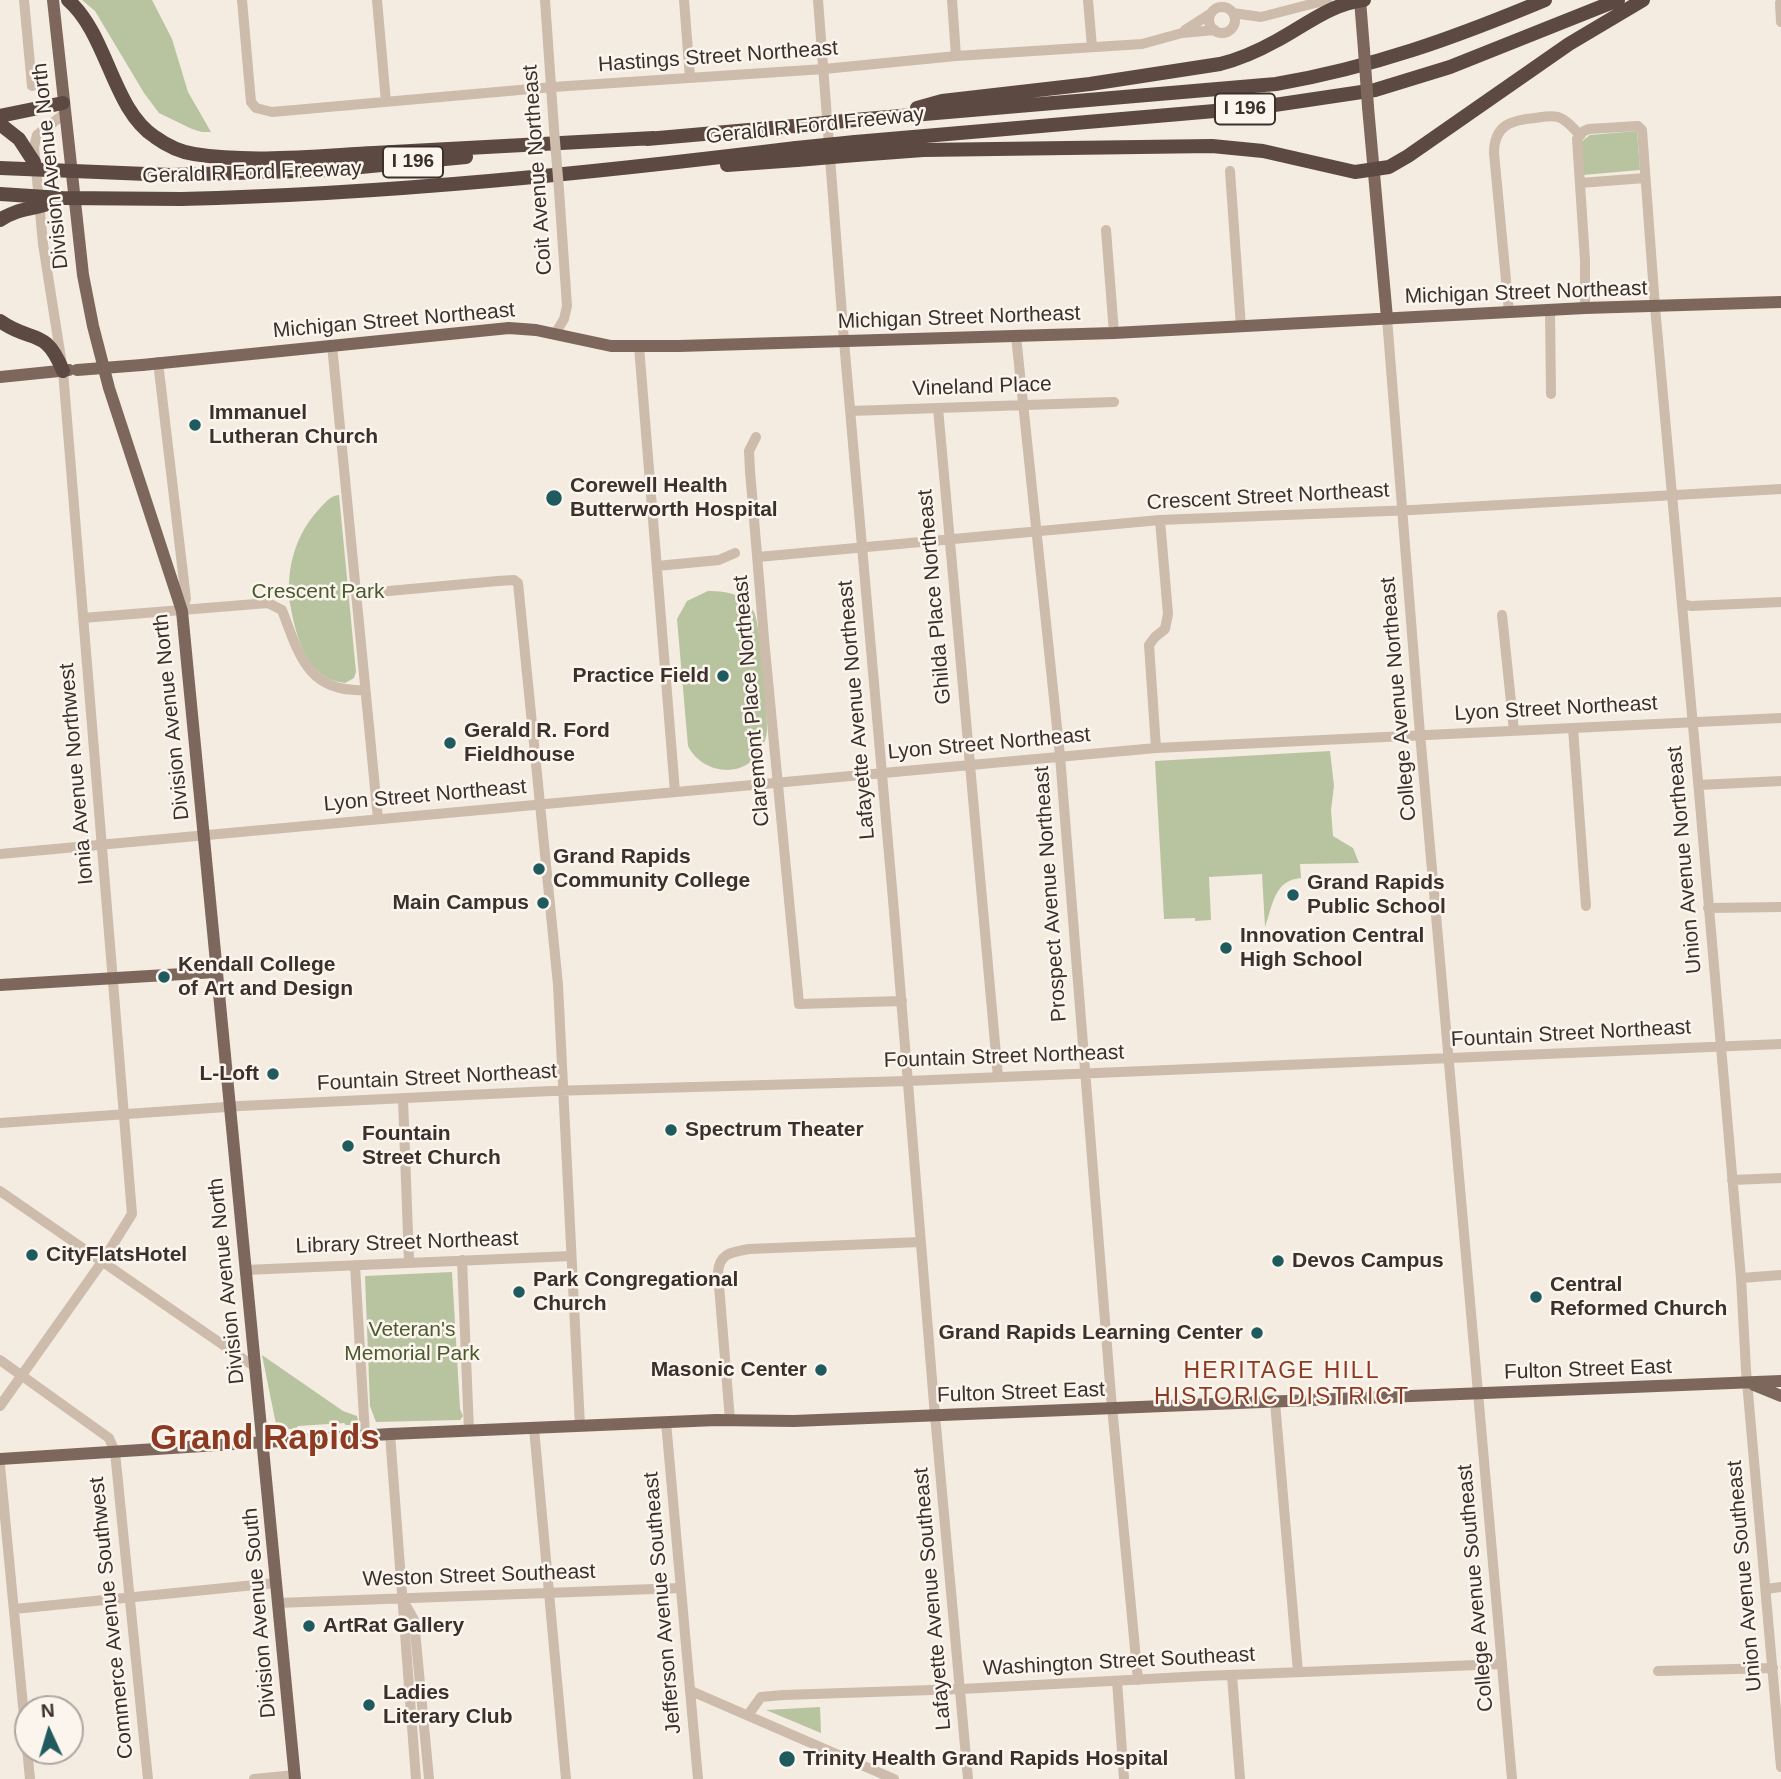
<!DOCTYPE html>
<html>
<head>
<meta charset="utf-8">
<style>
  body { margin:0 }
  #map { position:relative; width:1781px; height:1779px; overflow:hidden; background:#f4ebe1; font-family:Arial,sans-serif }
  canvas { display:block }
  .north { position:absolute; left:14px; top:1695px; width:70px; height:70px; box-sizing:border-box; background:#fbf5ee; border:2px solid #aea6a0; border-radius:50%; rotate:356deg; font-size:19px; font-weight:700; line-height:28px; text-align:center; color:#3b302b }
  .north::after { content:''; display:block; margin:auto; width:24px; height:32px; background:#1f5a5e; clip-path:polygon(50% 0,100% 100%,50% 72%,0 100%) }
</style>
</head>
<body>
<div id="map">
<canvas width="1781" height="1779"></canvas>
<div class="north">N</div>
</div>
<script>
const c = document.querySelector('canvas').getContext('2d');
c.lineJoin = 'round';
function paint(path, color) {
  c.fillStyle = color;
  c.fill(path, 'evenodd');
}
function strokePath(path, color, width, dash) {
  c.strokeStyle = color;
  c.lineWidth = width;
  c.lineCap = dash ? 'butt' : 'round';
  c.setLineDash(dash || []);
  c.stroke(path);
}
function label(font, color, halo, rows, align = 'center') {
  c.font = font + ' Arial,sans-serif';
  c.lineWidth = 5;
  c.setLineDash([]);
  c.textBaseline = 'middle';
  c.strokeStyle = halo;
  c.fillStyle = color;
  for (const [text, x, y, turn = 0] of rows) {
    c.save();
    c.translate(x, y);
    c.rotate((+turn || 0) * Math.PI / 180);
    c.textAlign = isNaN(turn) ? turn : align;
    if (halo) c.strokeText(text, 0, 0);
    c.fillText(text, 0, 0);
    c.restore();
  }
}
paint(new Path2D(`
  M82,0H152L172,39L188,92L211,132H202L192,129L159,113L144,93L95,11Z
  M1637,131L1640,170L1583,175L1581,142L1590,135Z
  M339,495L356,672L354,678L345,683C307,679 297,639 291,609C290,601 287,595 286,587L289,585C290,555 300,529 321,507C327,501 330,496 339,495Z
  M708,591C728,591 744,594 754,612C760,623 768,713 767,729C767,736 764,744 761,750C744,780 702,774 688,746L677,619L687,601Z
  M1330,751L1334,786L1331,810L1333,836L1353,848L1359,863L1300,864L1301,878C1274,880 1273,905 1265,927L1262,874L1209,877L1211,920L1195,921V918L1164,919L1155,761Z
  M452,1272L460,1409L463,1416L460,1420L376,1422L370,1406L365,1276Z
  M262,1355L343,1411L357,1416L358,1420L355,1425H346L344,1423L298,1426L296,1429H277Z
  M820,1707L821,1733L766,1710Z`), '#b8c4a0');
strokePath(new Path2D(`
  M24,0L32,86
  M242,0L251,102L256,108L272,112L553,87L824,69L956,56L1142,44L1182,33L1215,30
  M377,0L386,102
  M545,0L554,129
  M684,0L690,78
  M818,0L844,341L894,911L934,1404L968,1779
  M952,0L956,56
  M1088,0L1092,47
  M1780,3L1781,22
  M1209 20a13 13 0 1 1 26 0a13 13 0 1 1-26 0Z
  M1233,13L1261,17L1327,0
  M1185,30L1210,14
  M1230,171L1241,327
  M1580,183L1645,178
  M1106,230L1114,333
  M1585,308V260L1577,139L1584,131L1589,129L1638,126L1642,130L1655,307L1699,792L1741,1278L1746,1370L1781,1767
  M1550,310L1551,394
  M1509,312L1494,153C1494,126 1510,120 1535,118C1542,117 1551,115 1558,117C1567,120 1573,128 1580,135
  M1387,318L1419,722L1512,1779
  M555,334L564,319L567,306L559,190
  M1016,336L1060,756L1111,1396L1138,1680
  M332,345L378,819
  M639,346L675,792
  M158,362L186,599L182,611
  M938,408L998,1077
  M851,411L1114,402
  M756,437L749,451L750,471L764,639L799,1004L902,1001
  M758,557L1160,520L1412,510L1781,489
  M657,566L719,560L735,553
  M356,594L498,581L514,580L518,583L558,985L580,1426
  M1683,604L1691,606L1781,602
  M1502,615L1514,731
  M83,618L268,603L282,610C299,655 308,693 365,690
  M1573,728L1586,906
  M1156,748L1149,645L1155,637L1165,629L1168,614L1160,520
  M1699,785L1781,781
  M0,854L1156,748L1781,718
  M1708,908L1781,907
  M403,1099L409,1262
  M0,1123L240,1106L551,1091L908,1081L1781,1044
  M1732,1180L1781,1178
  M0,1191L255,1367
  M462,1260L469,1431
  M355,1265L365,1435
  M245,1270L571,1256
  M1741,1278L1781,1275
  M0,1360L109,1438L115,1452L148,1779
  M1275,1402L1298,1672
  M0,1406L102,1262L132,1214L63,371L43,244L34,147L37,135L64,114
  M730,1420L718,1273C719,1253 732,1252 749,1249L921,1242
  M666,1422L698,1779
  M534,1428L566,1779
  M390,1434L416,1779
  M0,1465L30,1779
  M1766,1589L1781,1587
  M404,1602L414,1620L429,1779
  M277,1603L681,1588
  M14,1609L275,1583
  M1658,1671L1773,1668
  M1232,1675L1240,1779
  M1117,1681L1124,1779
  M691,1691L894,1779
  M748,1715L761,1697L783,1695L962,1689L1203,1676L1502,1664
  M254,1779L295,1775`), '#cdbbac', 10);
strokePath(new Path2D(`
  M53,0L83,275L93,326L109,388L182,611L295,1779
  M1360,0L1364,50
  M1368,107L1387,318
  M142,365L509,328L536,330L611,346H679L1114,333L1585,308L1781,302
  M0,377L69,370
  M0,985L216,972
  M1754,1385L1781,1396
  M0,1459L390,1434L716,1420L794,1421L1781,1381`), '#7d675c', 12);
strokePath(new Path2D(`
  M68,0C108,35 112,109 155,137C166,145 181,152 194,154C251,163 316,156 374,153C467,148 561,143 654,138
  M917,108L942,101L1090,84L1220,64C1240,59 1258,51 1276,41C1306,25 1330,4 1364,0
  M0,116L63,103
  M854,120L1276,84C1374,67 1454,38 1545,0
  M0,124L19,139L34,162
  M647,139L794,126
  M855,142L1261,107L1375,90L1450,67L1618,0
  M856,155L923,150L1212,146L1263,151L1355,172L1389,167L1408,156L1569,44L1643,0
  M727,165L797,160
  M171,175L329,170L466,157
  M181,199C387,194 592,173 796,148
  M0,321C32,344 45,326 63,371`), '#5c4a42', 14);
strokePath(new Path2D(`
  M554,129L559,190`), '#cdbbac', 10);
strokePath(new Path2D(`
  M1364,50L1368,107
  M77,370L142,365`), '#7d675c', 12);
strokePath(new Path2D(`
  M794,126L854,120
  M796,148L855,142
  M797,160L856,155
  M0,168L171,175
  M0,194L62,198L181,199
  M0,220C18,207 38,210 57,200`), '#5c4a42', 14);
for (const [x, y, r, color] of [
  [195,425,7,"#1f5a5e"],
  [554,498,9,"#1f5a5e"],
  [723,676,7,"#1f5a5e"],
  [450,743,7,"#1f5a5e"],
  [539,869,7,"#1f5a5e"],
  [1293,895,7,"#1f5a5e"],
  [543,903,7,"#1f5a5e"],
  [1226,948,7,"#1f5a5e"],
  [164,977,7,"#1f5a5e"],
  [273,1074,7,"#1f5a5e"],
  [671,1130,7,"#1f5a5e"],
  [348,1146,7,"#1f5a5e"],
  [32,1255,7,"#1f5a5e"],
  [1278,1261,7,"#1f5a5e"],
  [519,1292,7,"#1f5a5e"],
  [1536,1297,7,"#1f5a5e"],
  [1257,1333,7,"#1f5a5e"],
  [821,1370,7,"#1f5a5e"],
  [309,1626,7,"#1f5a5e"],
  [369,1705,7,"#1f5a5e"],
  [787,1759,9,"#1f5a5e"]
]) {
  const dot = new Path2D();
  dot.arc(x, y, r, 0, 2 * Math.PI);
  c.fillStyle = color;
  c.fill(dot);
  strokePath(dot, '#fbf5ee', 2.5);
}
for (const [x, y, w] of [
  [1245,109,60],
  [413,162,60]
]) {
  const box = new Path2D();
  box.roundRect(x - w / 2, y - 15.5, w, 31, 5);
  c.fillStyle = '#fbf5ee';
  c.fill(box);
  strokePath(box, '#3b302b', 2);
}
label('bold 19px', '#3b302b', null, [
  ["I 196",1245,109],
  ["I 196",413,162]
]);
label('21px', '#3b302b', '#fbf5ee', [
  ["Hastings Street Northeast",718,57,-4],
  ["Gerald R Ford Freeway",815,126,-6],
  ["Division Avenue North",51,166,-96],
  ["Coit Avenue Northeast",538,170,-94],
  ["Gerald R Ford Freeway",252,173,-2],
  ["Michigan Street Northeast",1526,293,-2],
  ["Michigan Street Northeast",959,318,-2],
  ["Michigan Street Northeast",394,321,-5],
  ["Vineland Place",982,387,-2],
  ["Crescent Street Northeast",1268,497,-3],
  ["Ghilda Place Northeast",935,597,-95],
  ["College Avenue Northeast",1399,699,-95],
  ["Claremont Place Northeast",752,701,-95],
  ["Lyon Street Northeast",1556,709,-3],
  ["Lafayette Avenue Northeast",857,710,-95],
  ["Division Avenue North",172,717,-96],
  ["Lyon Street Northeast",989,744,-5],
  ["Ionia Avenue Northwest",77,774,-95],
  ["Lyon Street Northeast",425,796,-5],
  ["Union Avenue Northeast",1685,860,-95],
  ["Prospect Avenue Northeast",1051,894,-94],
  ["Fountain Street Northeast",1571,1034,-3],
  ["Fountain Street Northeast",1004,1057,-2],
  ["Fountain Street Northeast",437,1078,-3],
  ["Library Street Northeast",407,1243,-2],
  ["Division Avenue North",227,1281,-96],
  ["Fulton Street East",1588,1370,-2],
  ["Fulton Street East",1021,1393,-2],
  ["Weston Street Southeast",479,1576,-2],
  ["Union Avenue Southeast",1745,1576,-95],
  ["College Avenue Southeast",1476,1588,-95],
  ["Lafayette Avenue Southeast",933,1599,-95],
  ["Jefferson Avenue Southeast",663,1603,-95],
  ["Division Avenue South",260,1613,-95],
  ["Commerce Avenue Southwest",112,1618,-96],
  ["Washington Street Southeast",1119,1662,-3]
]);
label('bold 21px', '#3b302b', '#fbf5ee', [
  ["Immanuel",209,413],
  ["Lutheran Church",209,437],
  ["Corewell Health",570,486],
  ["Butterworth Hospital",570,510],
  ["Practice Field",709,676,"right"],
  ["Gerald R. Ford",464,731],
  ["Fieldhouse",464,755],
  ["Grand Rapids",553,857],
  ["Community College",553,881],
  ["Grand Rapids",1307,883],
  ["Public School",1307,907],
  ["Main Campus",529,903,"right"],
  ["Innovation Central",1240,936],
  ["High School",1240,960],
  ["Kendall College",178,965],
  ["of Art and Design",178,989],
  ["L-Loft",259,1074,"right"],
  ["Spectrum Theater",685,1130],
  ["Fountain",362,1134],
  ["Street Church",362,1158],
  ["CityFlatsHotel",46,1255],
  ["Devos Campus",1292,1261],
  ["Park Congregational",533,1280],
  ["Church",533,1304],
  ["Central",1550,1285],
  ["Reformed Church",1550,1309],
  ["Grand Rapids Learning Center",1243,1333,"right"],
  ["Masonic Center",807,1370,"right"],
  ["ArtRat Gallery",323,1626],
  ["Ladies",383,1693],
  ["Literary Club",383,1717],
  ["Trinity Health Grand Rapids Hospital",803,1759]
], 'left');
label('21px', '#4a5a2e', '#fbf5ee', [
  ["Crescent Park",318,592],
  ["Veteran's",412,1330],
  ["Memorial Park",412,1354]
]);
c.letterSpacing = '2px';
label('23px', '#8c3b22', '#fbf5ee', [
  ["HERITAGE HILL",1282,1372],
  ["HISTORIC DISTRICT",1282,1398]
]);
c.letterSpacing = '0px';
label('bold 35px', '#8c3b22', '#fbf5ee', [
  ["Grand Rapids",265,1439]
]);
</script>
</body>
</html>
